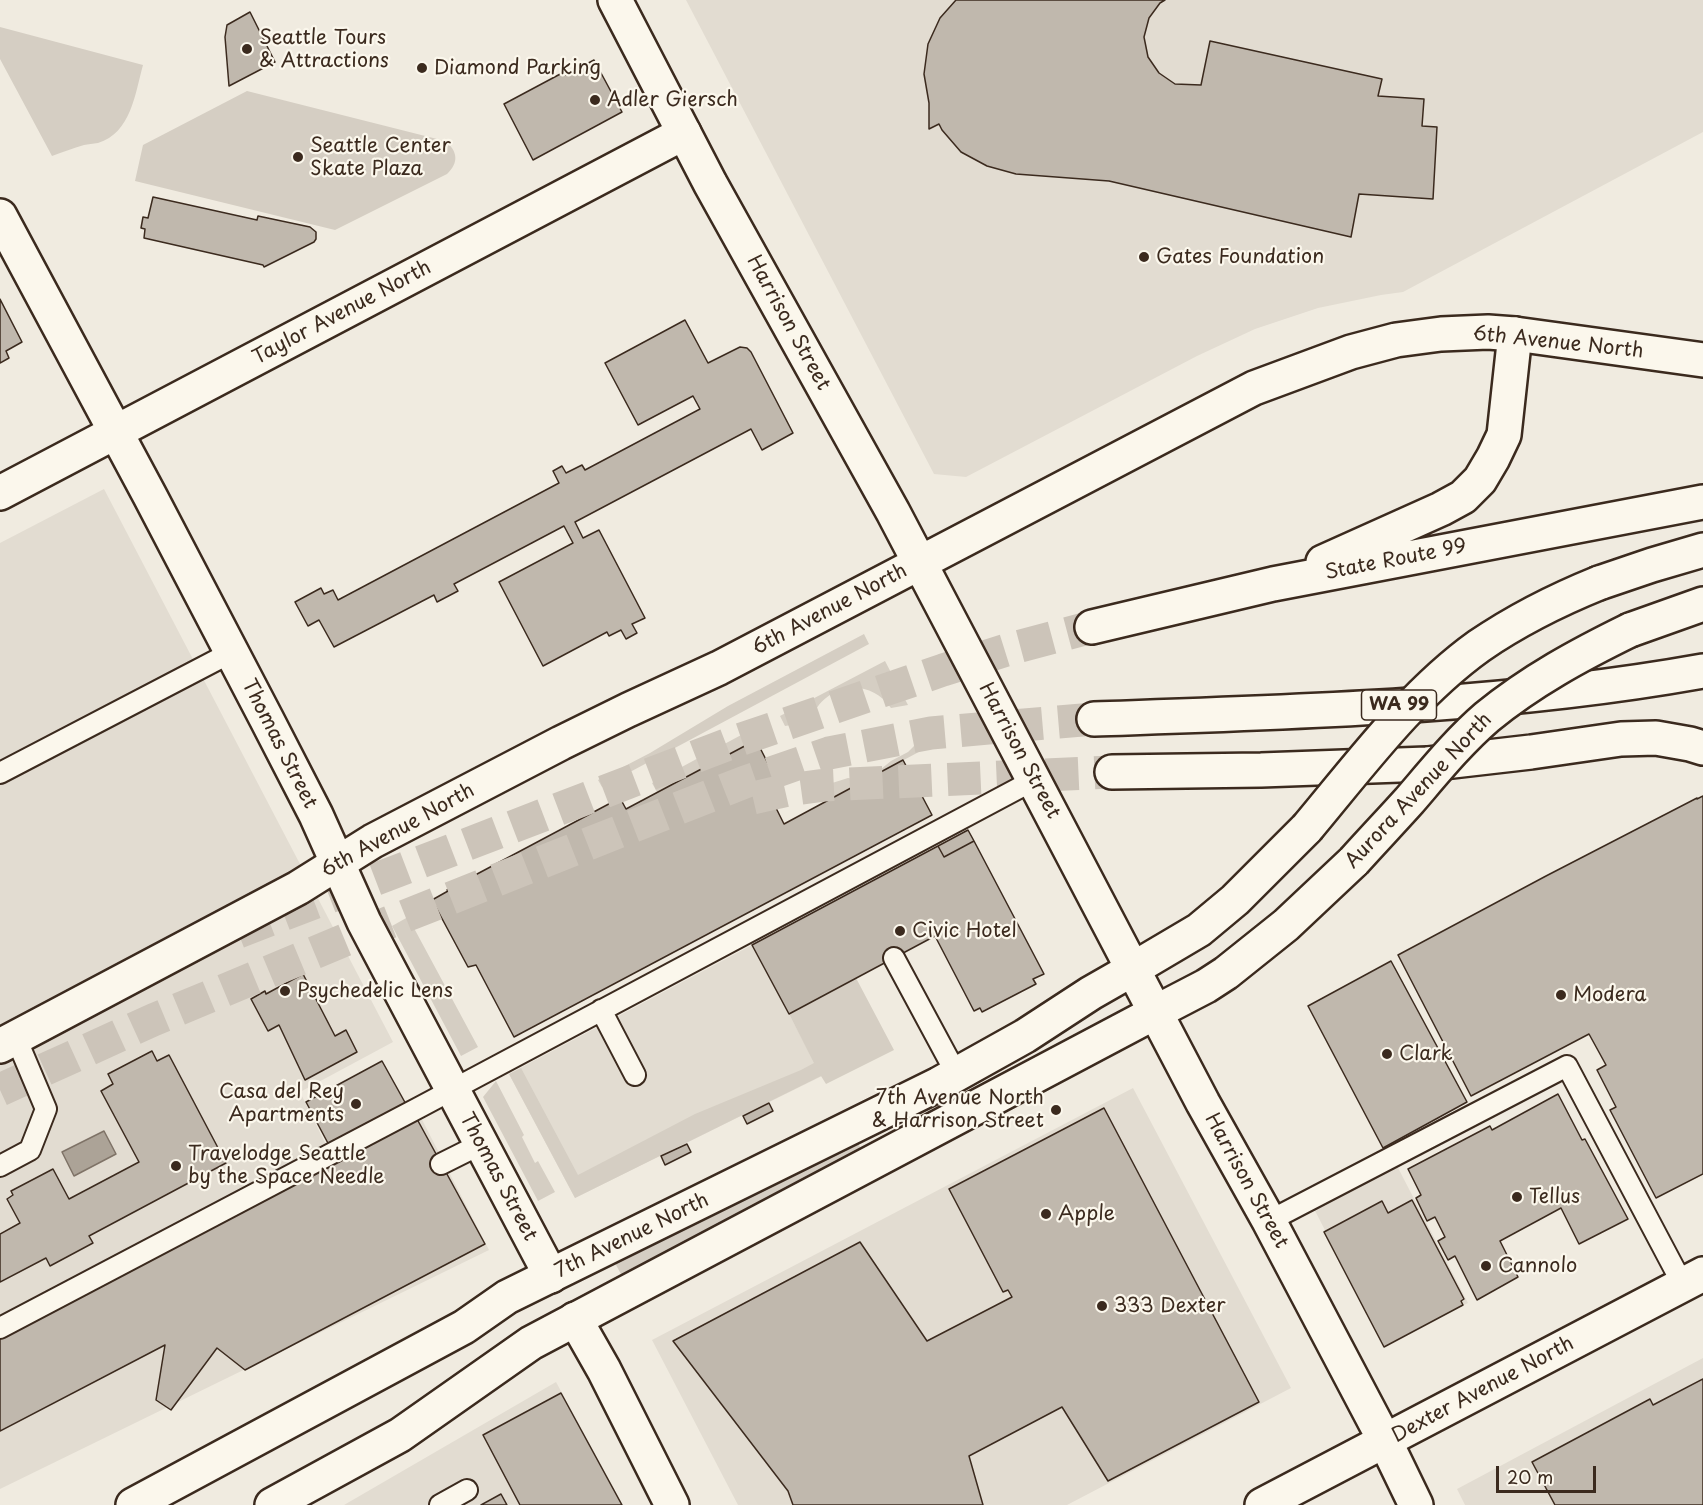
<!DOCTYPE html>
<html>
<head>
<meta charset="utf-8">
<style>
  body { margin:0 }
  #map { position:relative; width:1703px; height:1505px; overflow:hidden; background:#f0ebe0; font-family:"Playpen Sans",sans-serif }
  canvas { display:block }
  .scale { position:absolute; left:1496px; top:1466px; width:100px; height:27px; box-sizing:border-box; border:3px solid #3b2a1e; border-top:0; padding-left:8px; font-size:18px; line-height:21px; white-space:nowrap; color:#3b2a1e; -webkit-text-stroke:4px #fbf7ec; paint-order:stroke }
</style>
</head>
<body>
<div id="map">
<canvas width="1703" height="1505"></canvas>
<div class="scale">20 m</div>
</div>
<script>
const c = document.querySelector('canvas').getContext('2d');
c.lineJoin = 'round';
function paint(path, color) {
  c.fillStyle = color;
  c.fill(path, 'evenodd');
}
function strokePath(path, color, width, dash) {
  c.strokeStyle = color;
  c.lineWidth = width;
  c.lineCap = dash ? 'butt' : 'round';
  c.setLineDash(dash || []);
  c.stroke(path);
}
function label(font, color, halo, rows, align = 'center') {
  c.font = font + ' "Playpen Sans",sans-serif';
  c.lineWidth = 4.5;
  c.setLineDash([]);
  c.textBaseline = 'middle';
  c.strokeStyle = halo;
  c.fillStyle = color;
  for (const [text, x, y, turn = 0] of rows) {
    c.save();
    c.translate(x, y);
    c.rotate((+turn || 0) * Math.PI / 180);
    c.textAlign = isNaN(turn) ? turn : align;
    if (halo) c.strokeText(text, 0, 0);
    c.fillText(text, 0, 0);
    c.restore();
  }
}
paint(new Path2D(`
  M686,0H1703V132L1403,292L1381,295L1318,308L1255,329L1197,356L966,477L934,474Z
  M104,489L393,1042L300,1092L329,1151L416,1108L489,1250L0,1489V543Z
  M752,945L822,1076L575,1198L509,1074Z
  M1133,1088L1291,1388L1067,1505H738L652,1340Z
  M1395,1162L1468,1303L1385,1346L1312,1205Z
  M1703,1358V1505H1465L1457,1489Z
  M556,1382L623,1505H344Z`), '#e2dcd1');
paint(new Path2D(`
  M0,27L143,65C135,94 131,133 98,143C93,144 88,144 84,145C73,148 63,152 52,156L0,59Z
  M247,91L445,141C458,151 459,163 447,174L335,230L135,181L143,145Z
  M864,634L869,644L602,787L598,780L650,753L728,706Z
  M885,661L908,705L891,708C868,675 822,684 810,722L785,726L780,716Z
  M756,727L763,741L758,744L755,740L657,792L652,783Z
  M922,731L930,746L825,802L815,783L829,784L848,778L858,779L876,773L891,761L908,752L914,746Z
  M408,917L478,1047L461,1056L392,926Z
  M856,978L894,1050L826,1084L821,1076L575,1198L509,1074L521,1068L578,1175L695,1114L801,1070L814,1063L789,1014Z
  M496,1081L524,1135L522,1137L535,1163L538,1161L555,1192L538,1201L483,1097Z
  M858,1143L861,1149L622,1276L615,1263Z`), '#d5cec3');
const water = new Path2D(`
  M104,1131L116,1154L74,1176L62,1152Z`);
paint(water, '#aca397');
strokePath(water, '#7f7367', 1.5);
const building = new Path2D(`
  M956,0H1165L1160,3L1149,18L1144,37L1148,57L1159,73L1175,84L1201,85L1210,41L1382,79L1378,96L1424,99L1422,126L1437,127L1433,199L1359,194L1351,237L1109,181L1016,174L987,166L961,152L942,130L939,124L929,129V103L924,74L928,44L940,18Z
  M250,12L275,62L229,86L225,37L227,25Z
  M594,60L622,112L533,160L504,104L564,72L566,75Z
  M153,197L257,220L258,216L310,227L316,232V239L314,242L264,267L263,265L144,238L145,229L141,228L143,217L148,218Z
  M0,299L22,342L6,351L9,358L0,363Z
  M685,320L708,363L740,347L747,348L751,352L793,433L762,450L751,429L575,522L583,538L599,530L645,618L632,624L637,633L626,639L621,630L609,636L607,632L543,666L499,582L573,543L564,526L454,584L458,591L437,602L434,595L334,647L319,620L308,626L295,602L321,588L324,594L333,590L338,600L559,483L553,471L562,466L566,473L582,465L585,470L700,409L693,396L638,425L605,363Z
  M756,740L779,785H778L786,800L775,806L784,824L903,760L932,815L514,1037L476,965L468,967L432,900L448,891L447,890L620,798L626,809Z
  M1703,796V1174L1656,1198L1610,1110L1616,1107L1597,1070L1606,1065L1589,1034L1471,1096L1398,955L1546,876L1697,798V799Z
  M968,830L974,841L944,857L938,846Z
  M974,841L1044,974L1033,979L1036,984L982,1012L980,1008L974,1011L935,936L789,1014L752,945L938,846L944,857Z
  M1391,961L1467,1102L1383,1148L1308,1006Z
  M303,974L335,1036L346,1030L357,1052L305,1080L279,1025L268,1031L251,999L265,991L266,994Z
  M152,1051L157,1061L169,1055L226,1163L89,1236L93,1243L50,1266L46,1258L0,1282V1234L20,1223L7,1199L13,1195L11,1191L53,1169L69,1199L139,1162L101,1091L113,1084L108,1074Z
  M382,1061L407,1106L330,1147L306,1102Z
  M1558,1094L1582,1140L1585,1139L1628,1219L1579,1244L1561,1208L1500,1241L1518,1277L1477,1300L1455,1256L1448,1260L1438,1241L1445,1237L1435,1217L1427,1221L1416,1198L1421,1195L1408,1169L1490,1126L1492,1130Z
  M769,1103L773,1111L747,1124L743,1116Z
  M1104,1108L1259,1402L1108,1481L1062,1407L969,1456L983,1505H793L788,1491L673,1341L860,1242L927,1341L1012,1297L1008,1290L1003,1292L949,1189Z
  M417,1119L485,1244L245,1370L217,1348L171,1410L156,1400L165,1345L0,1431V1336Z
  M687,1144L691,1152L665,1165L661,1156Z
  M1412,1200L1464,1299L1461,1301L1463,1305L1384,1347L1324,1232L1382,1201L1388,1213Z
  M1703,1379V1505H1555L1532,1462L1650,1399L1653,1405Z
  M561,1393L622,1505H520L483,1435Z
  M501,1494L507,1505H481Z`);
paint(building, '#c0b8ad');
strokePath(building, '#3b2a1e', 1.5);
strokePath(new Path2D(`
  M753,798L788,790L825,785L1112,772
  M238,932L739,740L943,670L1013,648L1092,627
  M0,1090L153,1020L357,935L745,782L829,753L931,733L1094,719`), '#ccc4b9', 33, [33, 16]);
const lane = new Path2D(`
  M0,773L232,652
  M894,958L957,1075
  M601,1010L635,1075
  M441,1164L481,1144
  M0,1166L30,1150L46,1109L16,1038
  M1269,1221L1567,1066L1683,1285
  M0,1328L420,1107L1034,780
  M440,1505L467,1490`);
const street = new Path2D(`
  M0,216L150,496L266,718L316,815L364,922L551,1276
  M0,493L684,133
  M575,1319L604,1370L672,1505
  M1385,1441L1416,1505`);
const secondary = new Path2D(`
  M615,0L710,183L893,512L1203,1103L1269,1221L1385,1441
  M0,1046L298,888L373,841L561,743L628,710L719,668L1254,388L1351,352L1396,340L1441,334L1488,332L1515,334L1703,360
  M1262,1505L1703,1274`);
const primary = new Path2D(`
  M133,1505L464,1327L507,1297L939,1084L1025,1036L1091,993L1133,969
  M272,1505L400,1435L531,1343L1156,1012`);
const highway = new Path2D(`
  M1323,562L1441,509L1463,497L1480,480L1493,458L1504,435L1515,334
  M1599,583L1652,565L1703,550
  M1092,627L1273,584L1703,502
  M1630,630L1703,604
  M1094,719C1296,712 1503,707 1703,671
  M1112,772L1261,770L1427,764L1531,752L1621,739L1656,738L1690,744L1703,748
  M1133,969L1199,930L1235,900L1307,828
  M1156,1012L1206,986L1226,973L1286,925L1354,861`);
strokePath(lane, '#3b2a1e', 24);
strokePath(street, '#3b2a1e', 38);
strokePath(secondary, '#3b2a1e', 38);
strokePath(primary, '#3b2a1e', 38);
strokePath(highway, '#3b2a1e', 38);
strokePath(lane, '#fbf7ec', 20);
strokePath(street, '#fbf7ec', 33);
strokePath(secondary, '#fbf7ec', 33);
strokePath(primary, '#fbf7ec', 33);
strokePath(highway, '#fbf7ec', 33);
const highwayBridge = new Path2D(`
  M1307,828C1359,766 1412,694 1479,646C1517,620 1557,600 1599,583
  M1354,861C1372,841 1391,821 1409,801C1434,772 1458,742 1487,717C1531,681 1579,655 1630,630`);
strokePath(highwayBridge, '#3b2a1e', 38, []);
strokePath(highwayBridge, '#fbf7ec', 33);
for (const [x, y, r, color] of [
  [247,49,6,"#3b2a1e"],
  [422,68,6,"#3b2a1e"],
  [595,100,6,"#3b2a1e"],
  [298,157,6,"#3b2a1e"],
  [1144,257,6,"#3b2a1e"],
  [900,931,6,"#3b2a1e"],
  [285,991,6,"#3b2a1e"],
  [1561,995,6,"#3b2a1e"],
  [1387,1054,6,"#3b2a1e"],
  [356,1104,6,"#3b2a1e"],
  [1056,1110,6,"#3b2a1e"],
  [176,1166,6,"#3b2a1e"],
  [1517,1197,6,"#3b2a1e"],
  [1046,1214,6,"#3b2a1e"],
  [1486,1266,6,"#3b2a1e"],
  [1102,1306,6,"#3b2a1e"]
]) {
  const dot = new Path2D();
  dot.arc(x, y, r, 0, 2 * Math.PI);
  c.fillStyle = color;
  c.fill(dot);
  strokePath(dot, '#fbf7ec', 2);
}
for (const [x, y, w] of [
  [1399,705,75]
]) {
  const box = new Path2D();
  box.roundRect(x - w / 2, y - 15, w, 30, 4.5);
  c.fillStyle = '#fbf7ec';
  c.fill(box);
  strokePath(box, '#3b2a1e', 1.5);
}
label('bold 18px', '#3b2a1e', null, [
  ["WA 99",1399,705]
]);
label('20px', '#3b2a1e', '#fbf7ec', [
  ["Seattle Tours",259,38],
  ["& Attractions",259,61],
  ["Diamond Parking",434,68],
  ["Adler Giersch",607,100],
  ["Seattle Center",310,146],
  ["Skate Plaza",310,169],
  ["Gates Foundation",1156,257],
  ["Civic Hotel",912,931],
  ["Psychedelic Lens",297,991],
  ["Modera",1573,995],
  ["Clark",1399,1054],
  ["Casa del Rey",344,1092,"right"],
  ["Apartments",344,1115,"right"],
  ["7th Avenue North",1044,1098,"right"],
  ["& Harrison Street",1044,1121,"right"],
  ["Travelodge Seattle",188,1154],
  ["by the Space Needle",188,1177],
  ["Tellus",1529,1197],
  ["Apple",1058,1214],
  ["Cannolo",1498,1266],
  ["333 Dexter",1114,1306]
], 'left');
label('20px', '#3b2a1e', '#fbf7ec', [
  ["Taylor Avenue North",342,313,-28],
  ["Harrison Street",788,323,61],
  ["6th Avenue North",1558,343,6],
  ["State Route 99",1396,560,-11],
  ["6th Avenue North",830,610,-28],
  ["Thomas Street",279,744,63],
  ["Harrison Street",1019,751,62],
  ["Aurora Avenue North",1419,791,-47],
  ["6th Avenue North",398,831,-29],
  ["Thomas Street",498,1177,62],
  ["Harrison Street",1246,1181,61],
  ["7th Avenue North",632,1236,-26],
  ["Dexter Avenue North",1483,1390,-28]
]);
</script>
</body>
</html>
